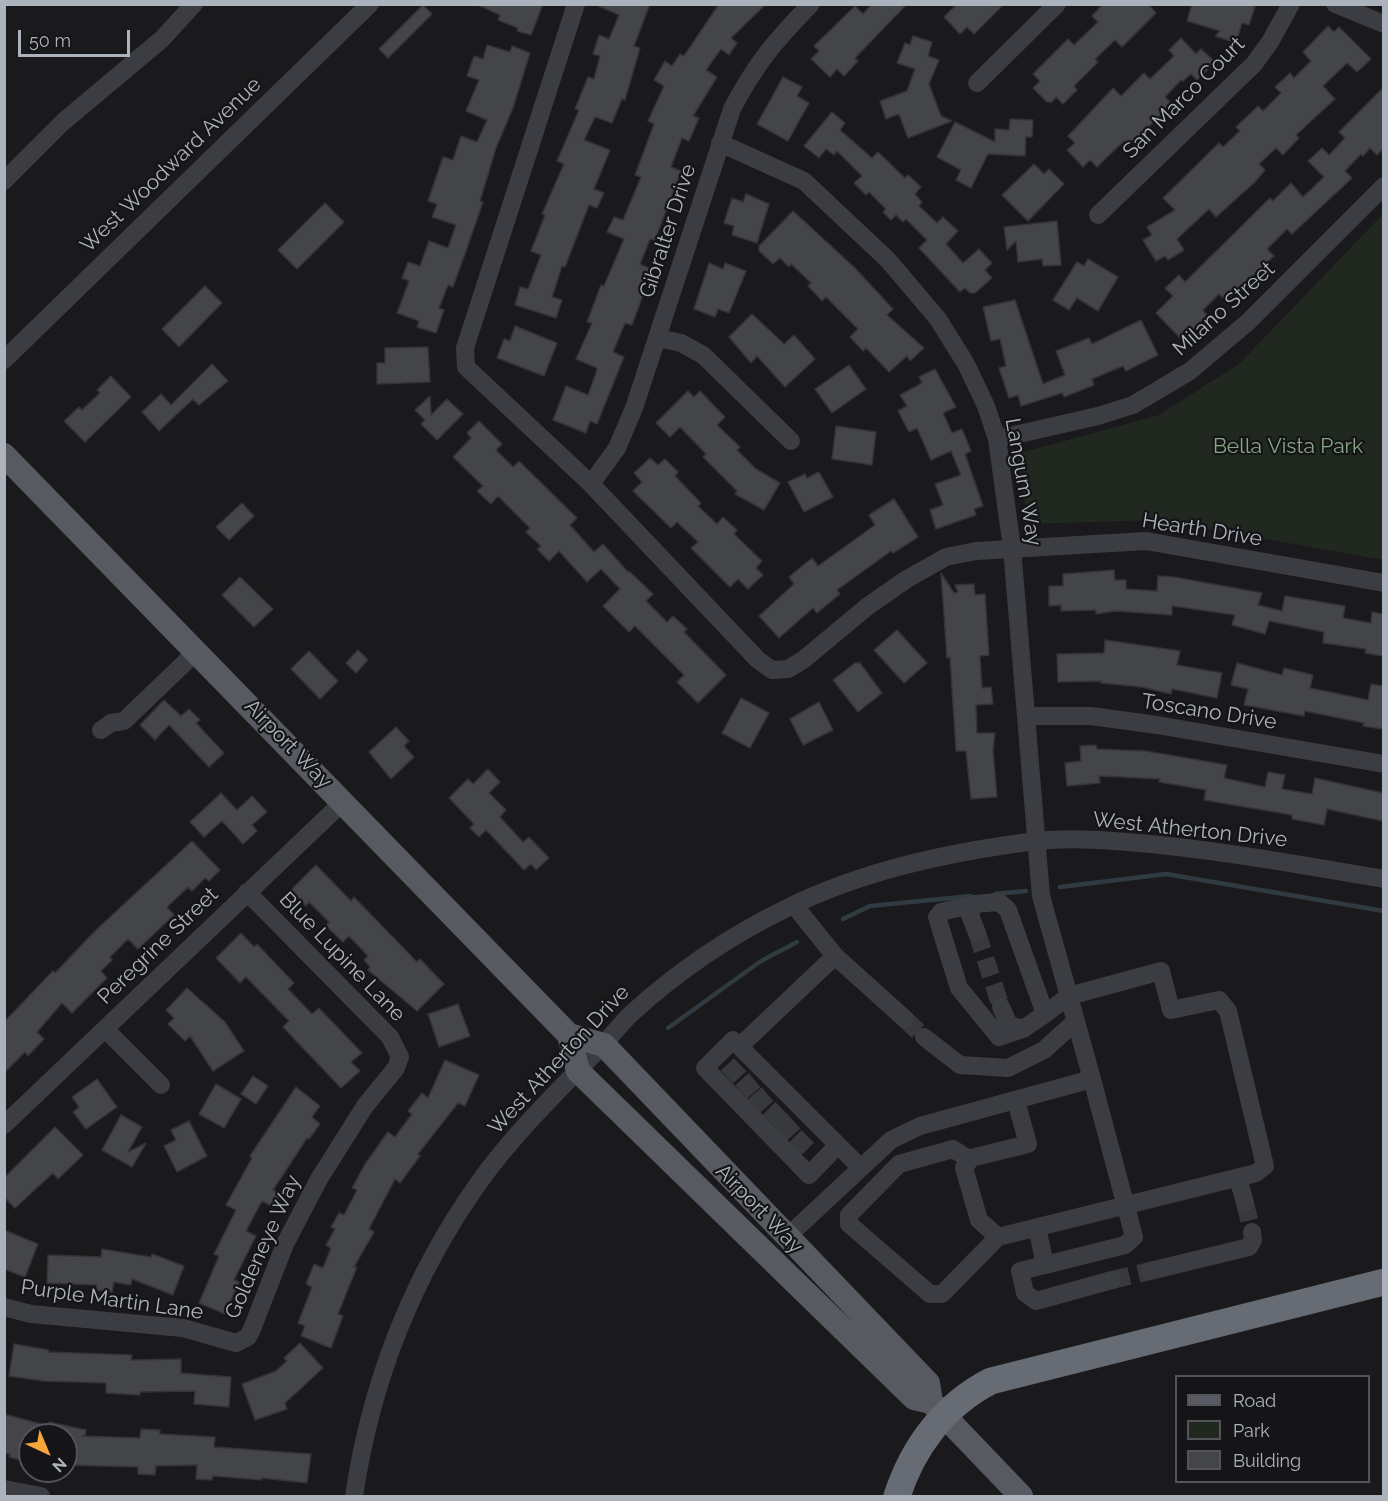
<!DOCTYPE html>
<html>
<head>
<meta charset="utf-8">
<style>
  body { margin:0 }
  #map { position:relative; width:1388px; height:1501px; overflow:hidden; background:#1a1a1c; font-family:Raleway,sans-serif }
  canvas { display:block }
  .frame { position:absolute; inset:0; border:6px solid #adb3bc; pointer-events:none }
  .legend { position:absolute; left:1175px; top:1375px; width:195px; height:108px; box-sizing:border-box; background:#151518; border:2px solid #52545a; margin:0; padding:8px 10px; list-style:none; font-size:18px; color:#adb3bc }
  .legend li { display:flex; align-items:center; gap:12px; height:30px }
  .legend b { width:30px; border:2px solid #52545a }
  .north { position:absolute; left:18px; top:1423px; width:60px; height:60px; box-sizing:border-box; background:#151518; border:2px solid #52545a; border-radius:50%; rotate:136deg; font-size:16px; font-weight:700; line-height:24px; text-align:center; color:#adb3bc }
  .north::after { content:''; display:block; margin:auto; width:21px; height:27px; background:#f5a53a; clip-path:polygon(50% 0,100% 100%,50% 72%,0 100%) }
  .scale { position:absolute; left:18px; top:30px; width:112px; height:27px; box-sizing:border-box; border:3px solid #adb3bc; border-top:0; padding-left:8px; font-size:18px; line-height:21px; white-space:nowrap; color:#adb3bc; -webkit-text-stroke:4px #151518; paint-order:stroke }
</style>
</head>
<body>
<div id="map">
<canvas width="1388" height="1501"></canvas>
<div class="frame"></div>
<ul class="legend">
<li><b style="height:8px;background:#575a61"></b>Road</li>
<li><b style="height:16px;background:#202820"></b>Park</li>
<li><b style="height:16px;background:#444549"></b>Building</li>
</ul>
<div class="north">N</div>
<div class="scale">50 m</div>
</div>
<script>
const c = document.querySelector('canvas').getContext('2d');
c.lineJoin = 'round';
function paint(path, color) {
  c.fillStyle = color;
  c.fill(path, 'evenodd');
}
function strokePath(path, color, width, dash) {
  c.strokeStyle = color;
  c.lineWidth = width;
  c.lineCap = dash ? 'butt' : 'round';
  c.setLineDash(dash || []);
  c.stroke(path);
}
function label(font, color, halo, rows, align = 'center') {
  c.font = font + ' Raleway,sans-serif';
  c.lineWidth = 4.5;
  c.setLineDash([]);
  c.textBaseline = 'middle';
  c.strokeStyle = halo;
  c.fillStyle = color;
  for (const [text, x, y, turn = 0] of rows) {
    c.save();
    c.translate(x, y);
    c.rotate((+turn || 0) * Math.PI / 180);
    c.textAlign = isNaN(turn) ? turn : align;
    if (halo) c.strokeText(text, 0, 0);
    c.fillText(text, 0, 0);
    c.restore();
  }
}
paint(new Path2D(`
  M1383,214V560L1159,520L1028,524L1017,454L1159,415L1239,364Z`), '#202820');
strokePath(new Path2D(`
  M1060,887L1166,874L1384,911
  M995,894L1026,891
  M843,919L870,906L971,896
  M668,1028L761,961L797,942`), '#2f3b41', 4.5);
const building = new Path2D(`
  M476,4H543L531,35L517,31L518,28L498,20L500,15Z
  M594,4H650L634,46L640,48L625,100L622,99L612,123L595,117L584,140L610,150L594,189L604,193L597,208L589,205L565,267L562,266L552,297L562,300L556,318L515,305L520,287L528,289L541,255L531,251L545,215L542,214L564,164L557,161L579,110L575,109L588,77L594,79L600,56L593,54L599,35L609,39L619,15Z
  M719,4H766L731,38L737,43L729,55L721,49L706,70L717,77L693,116L699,118L689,141L682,138L671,167L681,171L655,240L650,239L640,264L651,269L640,294L643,295L632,325L625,323L613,352L624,357L597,424L590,421L586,433L553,420L566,386L588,395L596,373L597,368L576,359L592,323L587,322L601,285L604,286L624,239L607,232L614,217L623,220L641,177L635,175L654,124L648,121L664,86L654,80L665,61L672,66L680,54L684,56Z
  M872,4H907L855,58L858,61L844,76L837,69L830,77L811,59L819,51L814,46L855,6L863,14Z
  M957,4H1004L974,34L967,27L960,34L944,17Z
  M1103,4H1148L1156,13L1122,47L1115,40L1095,59L1098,62L1074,86L1077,90L1063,104L1056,97L1052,102H1047L1033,88L1040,81L1033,74L1068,39L1074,45L1098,22L1092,16Z
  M1192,4H1248L1255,7L1249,25L1242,23L1236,43L1215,36L1220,31L1187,21Z
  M423,5L432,14L388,58L379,49Z
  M1328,26L1334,32L1339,27L1371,59L1357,72L1347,63L1323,86L1335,99L1296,135L1299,138L1283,155L1276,148L1259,164L1265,170L1255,182L1216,217L1209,209L1177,239L1184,250L1168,260L1165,256L1156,261L1143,240L1152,235L1147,227L1175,210L1163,198L1219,143L1223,147L1240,131L1236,127L1258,106L1263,111L1281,93L1275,87L1290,73L1294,78L1311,61L1303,52Z
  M913,36L932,42L928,56L939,60L929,84L941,116L952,121L908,138L899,114L886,119L880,101L907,91L915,69L897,63L905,43L910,45Z
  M1181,38L1196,54L1201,49L1214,61L1210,67L1197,80L1191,74L1183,81L1181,80L1165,97L1172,104L1129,146L1124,141L1097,167L1090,160L1083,167L1067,150L1075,143L1068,136L1113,88L1121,96L1144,73L1150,79L1174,56L1169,50Z
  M487,45L510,52L512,46L530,53L513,108L496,148L480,201L483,202L466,251L453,287L448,285L439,308L444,310L436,333L417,327L419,321L397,313L409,281L402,278L408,262L420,266L429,241L448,248L456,225L432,217L437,204L428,201L443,157L453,160L461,136L477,142L487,120L466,111L479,80L467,76L474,56L483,59Z
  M783,77L802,87L797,96L809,103L788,141L757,124Z
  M1383,88V149L1377,155L1370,148L1363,156L1361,154L1345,171L1352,178L1292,234L1287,229L1267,249L1274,256L1226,301L1219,294L1203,310L1207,315L1182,340L1156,313L1173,296L1165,288L1179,275L1185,282L1270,198L1273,201L1291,183L1303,197L1324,177L1308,161L1322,148L1329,155L1345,138L1339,132Z
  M832,112L845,123L840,130L872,158L878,152L905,178L908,175L921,187L915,194L922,202L919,206L937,223L943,217L958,231L946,244L963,263L979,249L992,263L985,270L992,278L975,293H970L965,288L960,292L919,248L927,240L906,219L903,222L896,215L891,220L883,212L886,209L869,192L866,195L854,183L862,176L837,151L834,155L826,149L819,158L804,146Z
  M1010,119L1033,120L1032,137H1026L1025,156L988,154L971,188L956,180L961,170L937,157L955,122L995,142V129L1009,130Z
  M1034,164L1044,174L1049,169L1064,184L1028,221L1002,195Z
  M746,194L769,204L757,243L732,235L734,226L724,223L732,198L743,202Z
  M325,203L344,222L297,269L278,250Z
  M793,211L855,268L893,309L887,315L924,348L910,361L907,356L889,372L866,348L863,351L850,337L858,329L826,297L822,301L808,286L811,283L791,264L789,267L780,258L773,264L759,251V246Z
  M1057,221L1061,265L1043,266L1042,259L1018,262L1016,241L1007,250L1004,227Z
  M1088,259L1118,277L1098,311L1077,298L1069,310L1053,300L1077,262L1084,266Z
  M709,263L723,269L725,263L746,271L729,313L718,309L715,317L694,309Z
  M205,286L222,303L179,347L162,329Z
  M1015,300L1043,384L1065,375L1056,351L1089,338L1092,344L1141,320L1158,355L1126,371L1123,366L1092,379L1094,385L1064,397L1062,393L1021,406L1018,395L1009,398L999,368L1006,366L1000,339L991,341L983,307Z
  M752,314L784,344L794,335L815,359L785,387L757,356L751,363L729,337Z
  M515,326L557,343L544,376L497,358L504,339L510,341Z
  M428,347L430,382L377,384V363H385V348Z
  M212,364L228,381L199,405L193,399L159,431L142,412L161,394L171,405Z
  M849,365L866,389L832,413L815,389Z
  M935,369L956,407L943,413L952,433L962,429L971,451L965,454L983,506L974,509L976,515L936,529L930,510L943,505L935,484L961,475L951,451L931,460L917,428L909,432L898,411L907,406L900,395L922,383L919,377Z
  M111,376L131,397L85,442L64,421L79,407L82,410L100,393L97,390Z
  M688,391L694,397L700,391L725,417L717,425L740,447L737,450L756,469L780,483L764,510L735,494L737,491L703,457L706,454L680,427L670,437L656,423Z
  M430,396L431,415L447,399L463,414L437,440L421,424L425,420L415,410Z
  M479,421L502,444L496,450L513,467L519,461L577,518L570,525L594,552L603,544L628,572L629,571L653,594L646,601L667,622L673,616L687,629L684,632L726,675L698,703L677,682L684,675L635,626L629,632L603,606L620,589L601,569L587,582L559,551L549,561L537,549L541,546L526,532L530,528L498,496L491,504L477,491L483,486L453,457L471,438L467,433Z
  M836,426L876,432L872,465L832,459Z
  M650,458L658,465L665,459L678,472L675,476L701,503L698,506L717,524L723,517L737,530L734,534L762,561L756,568L763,575L748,589L738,579L730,587L691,548L698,542L677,522L671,528L633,491L642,482L634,473Z
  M819,472L833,497L804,512L788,482L805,474L807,478Z
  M894,499L918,537L893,553L891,551L837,590L840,594L817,613L813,608L779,638L759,616L794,584L789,577L812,558L818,566L875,525L869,515Z
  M242,503L254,516L229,540L216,527Z
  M1114,570L1115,580H1126V589L1157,591L1158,576L1174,577L1262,593L1258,605L1282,611L1285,596L1345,606L1343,618L1371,623L1372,612L1383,614V656L1365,653L1366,649L1323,643L1324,632L1269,621L1265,634L1232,625L1235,615L1172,606V615L1116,611L1096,614V610L1061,611V605L1049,606V586H1063V574Z
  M941,573L954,593L958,592L955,585L974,584L975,595L985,594L989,655L980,656L982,688L991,687L993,704L976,705L977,733H995L993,750L997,797L971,799L966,751H956L950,657L947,658Z
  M240,577L273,609L254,627L222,595Z
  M897,630L927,663L904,683L874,650Z
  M1105,640L1180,651L1177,665L1222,673L1217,698L1172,689L1171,694L1142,687L1101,683V681L1058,682L1057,654L1104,653Z
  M358,650L368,660L356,673L346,663Z
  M309,651L338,681L320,699L291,669Z
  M855,663H860L882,693L858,712L833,680Z
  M1237,663L1282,675L1284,668L1313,675L1310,688L1368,700L1371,684L1383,686V729L1363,726L1364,723L1305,711L1304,716L1244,705L1248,689L1231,685Z
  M741,698L769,713L750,748L722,733Z
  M164,700L181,716L189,709L200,720L196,723L224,753L209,767L169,725L155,740L140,725Z
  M819,702L833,730L803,745L790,719Z
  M396,727L409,741L404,746L414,757L391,779L369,752Z
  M1096,745L1097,749L1146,751L1227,765L1224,778L1265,787L1268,772L1285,775L1282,789L1312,794L1315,778L1383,793V821L1327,809L1324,825L1292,819V815L1204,800L1206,790L1159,782L1160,779L1099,776L1100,783L1067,786L1065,763L1081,761L1080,746Z
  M488,769L500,782L489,793L506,810L500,817L523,842L529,837L549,858L536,870L531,864L524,870L486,830L479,837L470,828L474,824L449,798L468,779L473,784Z
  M221,793L237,810L252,796L267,812L252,825L257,831L243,844L222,821L204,837L190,822Z
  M192,841L220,870L209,881L205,878L192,891L188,887L167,907L174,915L138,949L128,939L110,957L112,960L101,971L107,978L72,1013L62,1003L37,1032L44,1039L28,1056L25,1052L4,1073V1022L53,971L55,973L95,931Z
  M316,865L351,901L354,897L417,962L420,959L444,984L417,1011L368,970L370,967L364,960L368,956L349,936L343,942L326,926L329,922L309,902L306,906L291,890Z
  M241,933L254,947L257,944L294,983L288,989L312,1014L319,1008L362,1053L351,1062L360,1071L341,1088L283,1027L289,1021L246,977L240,983L216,958Z
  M187,988L225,1022L244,1051L213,1071L190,1036L185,1041L168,1024L174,1018L166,1010Z
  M458,1004L470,1036L439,1047L428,1014Z
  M445,1060L479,1075L465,1106L458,1103L418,1154L420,1156L400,1183L395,1179L369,1229L374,1232L354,1267H357L338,1314L343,1316L331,1348L301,1336L305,1326L298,1323L312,1287L306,1284L314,1264L323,1268L331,1248L326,1245L335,1229L331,1227L339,1213L344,1215L357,1190L352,1188L365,1164L388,1132L395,1137L412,1114L408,1111L422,1093L428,1098Z
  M253,1076L268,1086L256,1104L241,1094Z
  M97,1079L117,1107L86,1129L73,1112L79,1107L72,1097Z
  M216,1084L241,1099L224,1128L199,1114Z
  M296,1087L320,1106L312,1117L320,1124L309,1139L307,1138L273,1190L280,1194L273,1207L262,1201L246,1231L256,1236L234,1280L239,1282L225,1314L199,1303L219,1256L214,1254L236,1210L226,1205L252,1158L250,1156Z
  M121,1115L142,1127L128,1152L146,1143L132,1167L102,1150Z
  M189,1121L207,1156L177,1172L164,1146L176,1140L171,1130Z
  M55,1127L83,1155L58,1179L53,1173L15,1208L4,1197V1178Z
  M4,1230L38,1244L25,1277L4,1269Z
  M102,1249L151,1257L152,1254L184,1266L173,1295L132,1279L131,1285L114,1282L112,1292L96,1290L97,1285L47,1283L48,1255L101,1257Z
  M300,1343L323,1368L285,1403L287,1409L255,1420L242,1384L276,1371L287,1361L284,1358Z
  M14,1344L49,1350L48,1352L132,1355L131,1360L181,1359V1373L231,1377L229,1407L194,1404L195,1391L140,1392V1395L106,1393V1383L43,1381L9,1376Z
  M4,1414L48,1426L49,1422L86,1430L85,1435L82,1436L140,1438L141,1429L160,1430V1434L215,1437L214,1447L311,1454L307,1483L262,1478V1480L213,1476L212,1480L196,1479L197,1465L156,1466L155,1475L138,1474V1467L66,1465V1435H30L25,1461L9,1457L10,1454L4,1453Z`);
paint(building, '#444549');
strokePath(building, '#343438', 1.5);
strokePath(new Path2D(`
  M977,933L1001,1007
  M905,1019L924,1037
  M727,1077L742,1063
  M741,1092L757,1078
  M754,1106L770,1092
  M769,1121L784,1106
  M781,1134L797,1119
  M795,1149L811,1133
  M1245,1203L1252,1232
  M1112,1280L1150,1271`), '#37393c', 18, [18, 9]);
strokePath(new Path2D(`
  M576,4L465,348L466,367L591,484L758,660L772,670L788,669L803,660L868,606L907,579L946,557L976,551L1146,541L1384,583
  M1335,4L1384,24
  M977,83L1057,4
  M720,143L804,181L888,260L938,319L966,364L986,406L997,439L1012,548L1041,896L1092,1079L920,1126L891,1140L787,1237
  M4,181L63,122L162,39L194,4
  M1098,215L1254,64L1270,42L1291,4
  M658,338L681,343L703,355L791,441
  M4,360L370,4
  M997,439L1098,416L1133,405L1190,371L1248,322L1384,186
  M591,484L617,448L634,408L732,109C756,63 775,41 811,4
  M1027,716H1091L1157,725L1384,764
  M101,730L111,723L124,721L197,651
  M974,904L941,912L937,917L959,988L999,1037L1023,1029
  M794,905L835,956L905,1019
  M977,933L970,915L974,904L999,902L1008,910L1045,1014L1069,996L1161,971L1171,1010L1219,1000L1228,1011L1265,1166L1256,1173L998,1237L979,1220L964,1168L971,1158L1028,1144L1016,1101
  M1001,1007L1009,1025L1023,1029L1045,1014
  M105,1029L161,1085
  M924,1037L960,1065L1008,1068L1044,1050L1075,1022
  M740,1046L835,956
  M4,1125L344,801
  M838,1145L809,1175L705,1068L733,1040L861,1168
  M970,1160L953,1149L899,1164L849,1215V1224L930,1294H942L999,1236
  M1238,1178L1245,1203
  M1037,1227L1045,1265L1125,1245L1134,1237L1092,1079
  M1045,1265L1020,1271L1025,1293L1036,1301L1112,1280
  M1150,1271L1249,1247L1253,1240L1252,1232
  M4,1307L31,1314L183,1328L236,1343L248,1337L252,1329L285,1244L319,1179L365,1106L396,1068L400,1057L390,1037L247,892
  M4,1489L41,1496
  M354,1496C371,1382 413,1275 480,1181C513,1135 556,1093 595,1053C608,1041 619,1025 632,1013C678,971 730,936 785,909C863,870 950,852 1036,841C1076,837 1119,841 1160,845C1235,853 1309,866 1384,879`), '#3b3d42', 18);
strokePath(new Path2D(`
  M4,455L569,1035L604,1045L928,1383L931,1402
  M569,1035L578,1071L914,1398L931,1402L1021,1496`), '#575a61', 24);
strokePath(new Path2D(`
  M897,1496C913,1447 944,1405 991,1381L1384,1282`), '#676b73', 27);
label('21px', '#adb3bc', '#151518', [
  ["San Marco Court",1184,98,-45],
  ["West Woodward Avenue",171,165,-44],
  ["Gibralter Drive",668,231,-72],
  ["Milano Street",1224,309,-42],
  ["Langum Way",1023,482,80],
  ["Hearth Drive",1202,530,9],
  ["Toscano Drive",1209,712,9],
  ["Airport Way",288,744,46],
  ["West Atherton Drive",1190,830,6],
  ["Peregrine Street",158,946,-44],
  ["Blue Lupine Lane",342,957,46],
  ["West Atherton Drive",559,1060,-47],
  ["Airport Way",759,1209,46],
  ["Goldeneye Way",263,1247,-66],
  ["Purple Martin Lane",112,1300,8]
]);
label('21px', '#85a784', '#151518', [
  ["Bella Vista Park",1288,447]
]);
</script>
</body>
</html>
